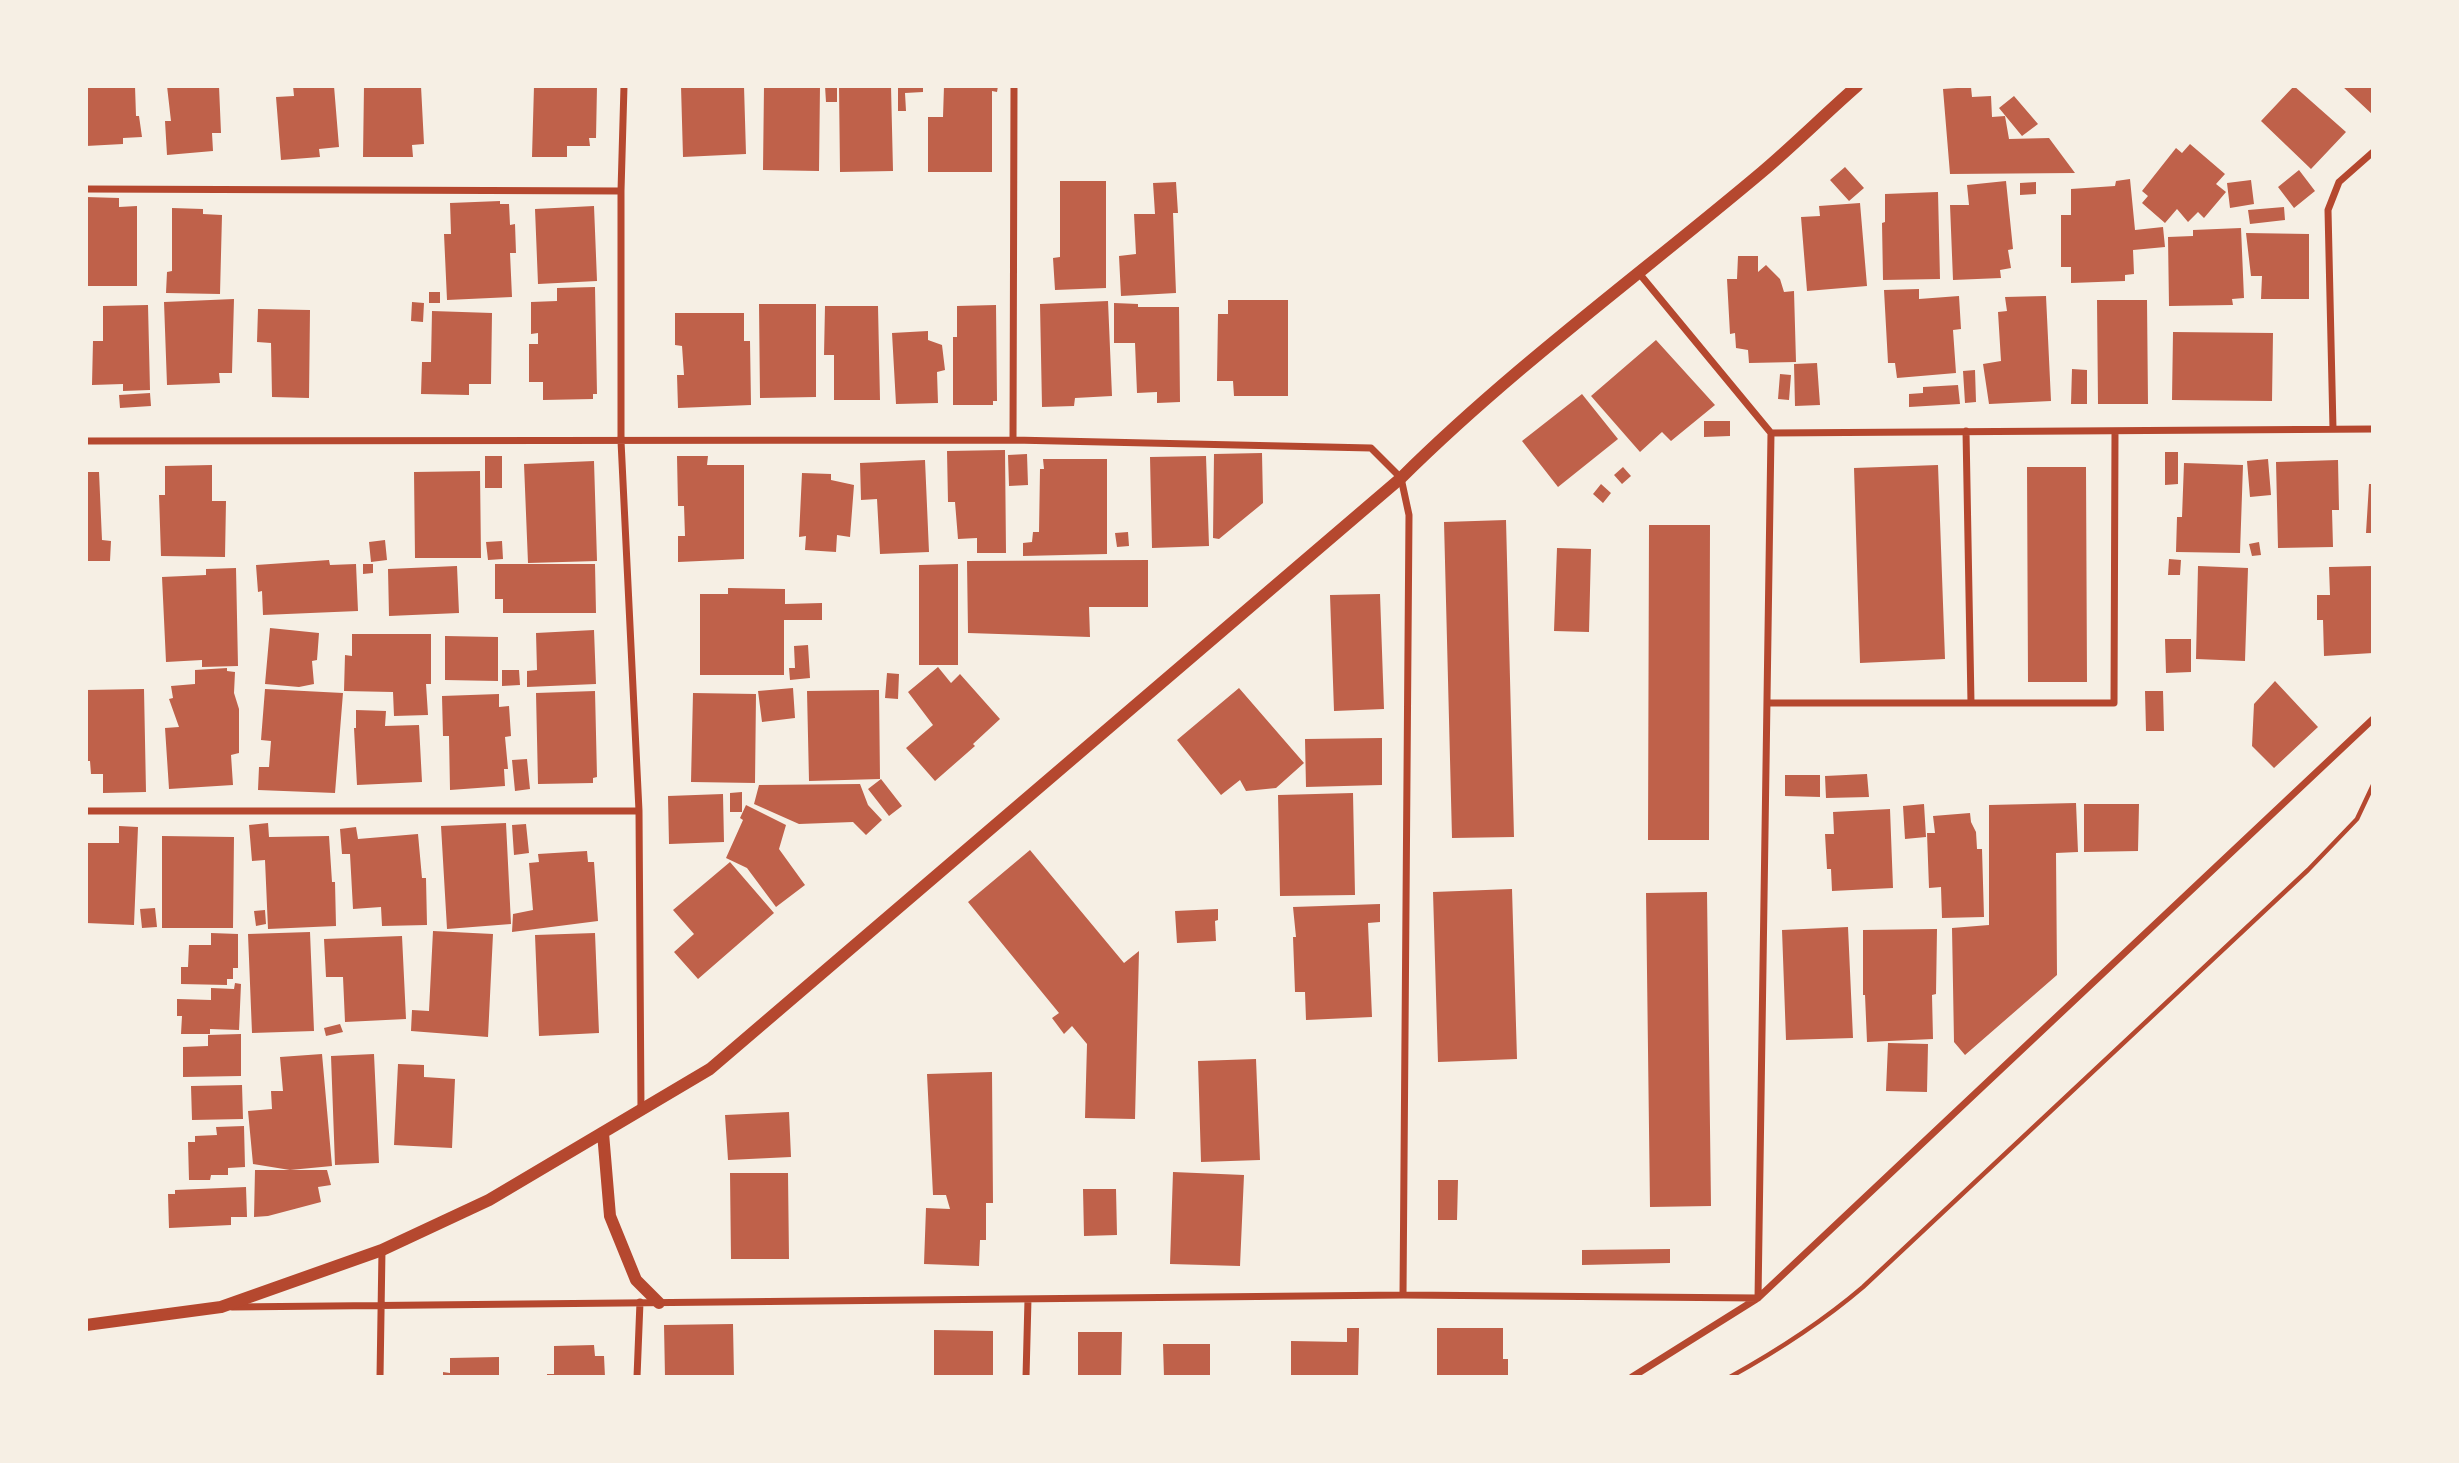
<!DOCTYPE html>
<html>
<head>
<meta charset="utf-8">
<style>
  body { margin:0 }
  #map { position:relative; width:2459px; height:1463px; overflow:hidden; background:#f6efe4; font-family:Helvetica,sans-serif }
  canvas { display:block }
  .frame { position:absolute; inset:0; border:88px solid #f6efe4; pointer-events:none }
</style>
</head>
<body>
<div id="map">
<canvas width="2459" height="1463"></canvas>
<div class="frame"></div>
</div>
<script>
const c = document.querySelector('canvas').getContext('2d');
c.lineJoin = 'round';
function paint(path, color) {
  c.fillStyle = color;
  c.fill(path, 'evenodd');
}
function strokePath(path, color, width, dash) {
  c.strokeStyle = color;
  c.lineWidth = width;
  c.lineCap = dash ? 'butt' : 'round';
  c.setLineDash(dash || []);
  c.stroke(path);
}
paint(new Path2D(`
  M86,86H135L136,116H139L142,137L123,138V144L86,146Z
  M167,86H219L221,133H212L213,151L167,155L165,121H171Z
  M293,86H334L339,147L319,149L320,157L281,160L276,97L294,96Z
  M364,86H421L424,144L412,145L413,157H363Z
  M534,86H597L596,138H589L590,146H567V157H532Z
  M681,86H744L746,154L683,157Z
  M764,86H820L819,171L763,170Z
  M825,86H837V102H826Z
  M839,86H891L893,171L840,172Z
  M898,86H923V92L905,93L906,111H898Z
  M944,86H998L997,92L992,91V172H928V117H943Z
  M2294,86L2346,132L2311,169L2261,121Z
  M2342,86H2373V115Z
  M1971,87L1972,97L1991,96L1992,117L2005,116L2009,139L2049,138L2075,173L1950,174L1943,89Z
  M2014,96L2038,124L2022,136L1999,108Z
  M2190,144L2225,174L2216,184L2226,192L2204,218L2198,212L2188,222L2177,209L2165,223L2142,203L2148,196L2142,191L2176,148L2182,153Z
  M1845,167L1864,188L1849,201L1830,180Z
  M2299,170L2315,191L2294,208L2278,187Z
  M2130,179L2135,230L2163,227L2165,247L2133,250L2134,274L2125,275V281L2071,283V267H2061V215H2071V189L2115,186L2116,181Z
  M2251,180L2254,204L2230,208L2227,183Z
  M1060,181H1106V288L1055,290L1053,258L1060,257Z
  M2006,181L2013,249L2008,250L2011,268L2000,270L2001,278L1953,280L1950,205H1969L1967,185Z
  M1176,182L1178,213H1173L1176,293L1121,296L1119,256L1136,254L1134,214H1155L1153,183Z
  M2036,182V194L2020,195V183Z
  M1938,192L1940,279L1883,280L1882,223L1885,222V194Z
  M86,197L119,198V207L137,206V286H87Z
  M500,201V204H509L510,225L515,224L516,253H510L512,297L447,300L444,234H451L450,203Z
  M1860,203L1867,286L1807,291L1801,217L1820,216L1819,206Z
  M594,206L597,281L538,284L535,209Z
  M2284,207L2285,220L2250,224L2248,210Z
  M172,208L203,209V214L222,215L220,294L166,293L167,272L172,271Z
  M2241,228L2244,298L2232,299L2233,305L2169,306L2168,237L2193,236V230Z
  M2246,233L2309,234V299H2261L2262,276H2251Z
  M1738,256H1758V272L1766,265L1780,279L1784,292L1794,291L1796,362L1749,363L1748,350L1736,348L1735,333L1730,334L1727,279H1737Z
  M595,287L597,394H593V399L543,400V382H529V344H538V333L531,334V302L557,301V288Z
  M1919,289V299L1959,296L1961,329L1953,330L1956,373L1897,378L1895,363H1888L1884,290Z
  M429,292H440V303H429Z
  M2046,296L2051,401L1989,404L1983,364L2001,361L1998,312L2007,311L2005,297Z
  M234,299L232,373H219L220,383L167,385L164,302Z
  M1228,300H1288V396H1234L1233,381H1217L1218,314H1228Z
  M2097,300H2147L2148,404H2098Z
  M1108,301L1112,396L1075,398L1074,406L1042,407L1040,304Z
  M412,302L424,303L423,322L411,321Z
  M1114,303L1138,304V307H1179L1180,402L1157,403V392L1137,393L1135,343H1114Z
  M759,304H816V397L760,398Z
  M148,305L150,390L123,391V384L92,385L93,341H103V306Z
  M996,305L997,401H993V405H953V337H957V306Z
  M825,306H878L880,400H834V355H824Z
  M258,309L310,310L309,398L272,397L271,343L257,342Z
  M432,311L492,313L491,384H469V395L421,394L422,362H431Z
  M675,313H744V341H750L751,405L678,408L677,375H684L682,346L675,345Z
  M928,331V340L942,345L945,370L937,372L938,403L896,404L892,333Z
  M2173,332L2273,333L2272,401L2172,400Z
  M1656,340L1715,405L1671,441L1662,432L1640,452L1591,396Z
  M1817,363L1820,405L1795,406L1794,364Z
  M2072,369L2087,370V404H2071Z
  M1975,370L1976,402L1965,403L1963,371Z
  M1780,374L1791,375L1789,400L1778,399Z
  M1958,385L1960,404L1909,407V394L1923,393V387Z
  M150,393L151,406L120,408L119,395Z
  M1582,394L1618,439L1558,487L1522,441Z
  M1704,421H1730V436L1704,437Z
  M1005,450L1006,553H977V538L958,539L955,502H948L947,451Z
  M2165,452H2178V484L2165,485Z
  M1262,453L1263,503L1219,539L1213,538L1214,454Z
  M1027,454L1028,485L1009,486L1008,455Z
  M485,456H502V488H485Z
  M677,456H708L707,465H744V559L678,562V536H685L684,506H678Z
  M1206,456L1209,546L1152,548L1150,457Z
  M1043,459H1107V554L1023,556V543L1032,542L1033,532H1039L1040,469H1044Z
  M2268,459L2271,495L2250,497L2247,461Z
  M925,460L929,552L880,554L877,499L861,500L860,463Z
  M2338,460L2339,510H2332L2333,547L2278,548L2276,462Z
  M594,461L597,561L528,563L524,464Z
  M2184,463L2243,465L2240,553L2176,552L2177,517H2182Z
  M212,465V501H226L225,557L161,556L159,495H165V466Z
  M1938,465L1945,659L1860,663L1854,468Z
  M1623,467L1631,476L1622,484L1614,475Z
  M2027,467H2086L2087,682H2028Z
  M480,471L481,558H415L414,472Z
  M86,472H99L102,540L111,541L110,561H88V553H86Z
  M802,473L831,474V480L854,485L850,537L837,535L836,552L805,550L806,536L799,537Z
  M1601,484L1611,493L1603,503L1593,494Z
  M2369,484H2373V533H2366Z
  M1506,520L1514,837L1452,838L1444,522Z
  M1649,525H1710L1709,840H1648Z
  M1128,532L1129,546L1117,547L1115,533Z
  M385,540L387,560L371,562L369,542Z
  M502,541L503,559L488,560L486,542Z
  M2259,542L2261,555L2252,556L2249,544Z
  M1557,548L1591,549L1589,632L1554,631Z
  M2169,559L2181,560L2180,575H2168Z
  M329,560L330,565L356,564L358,611L263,615L262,591L258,592L256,565Z
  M1148,560V607H1089L1090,637L968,633L967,561Z
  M363,564H373V573L363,574Z
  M495,564H595L596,613H503V599H495Z
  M958,564V665H919V565Z
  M457,566L459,613L389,616L388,569Z
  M2198,566L2248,568L2245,661L2196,659Z
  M2373,566V653L2324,656L2323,620H2317V595H2330L2329,567Z
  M236,568L238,666L202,667V660L166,662L162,577L206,575V569Z
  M728,588L785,589V604L822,603V620H784V675H700V594H728Z
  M1380,594L1384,709L1334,711L1330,595Z
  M270,628L319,633L317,660L312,661L314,684L299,687L265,684Z
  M594,630L596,684L527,687V671L537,670L536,633Z
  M352,634H431V684H426L428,715L394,716L393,692L344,691L345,655L352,656Z
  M445,636L498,637V681L445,680Z
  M2165,639H2191V672L2166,673Z
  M808,645L810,678L790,680L789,668H795L794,646Z
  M938,667L951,683L960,674L1000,719L973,744L975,746L935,781L906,748L933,725L908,692Z
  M227,668V671L235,672L234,693L239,709V753L231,755L233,785L169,789L165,728L179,727L169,699L173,698L171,686L195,684V670Z
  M502,670H519L520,685L502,686Z
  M887,673L899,674L898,699L885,698Z
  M2275,681L2318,727L2274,768L2252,746L2254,704Z
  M793,688L795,718L762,722L758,691Z
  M1239,688L1304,763L1276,788L1246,791L1240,780L1221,795L1177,740Z
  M144,689L146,792L103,793V774H91L90,761H86V690Z
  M265,689L343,693L335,793L258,790L259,767H269L271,741L261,740Z
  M879,690L880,779L809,781L807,691Z
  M595,691L597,777L593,778V783L538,784L536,693Z
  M2145,691H2163L2164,731H2146Z
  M693,693L756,694L755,783L691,782Z
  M499,694V707L509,706L511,736L505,737L508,769H504L505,786L450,790L449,736H443L442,696Z
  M356,710L386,711L385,726L419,725L422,782L357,785L354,728H356Z
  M1382,738V785L1306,787L1305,739Z
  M527,759L530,789L515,791L512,760Z
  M1867,774L1869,797L1826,798L1825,776Z
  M1785,775H1820V797L1785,796Z
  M881,779L902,806L889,816L868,789Z
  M860,784L868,805L882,820L866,835L853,822L799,824L754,804L759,785Z
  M742,792V812H730V793Z
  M1353,793L1355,895L1280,896L1278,795Z
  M723,794L724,842L669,844L668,796Z
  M2076,803L2078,852L2056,853L2057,975L1965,1055L1954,1042L1952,928L1989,925V805Z
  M1924,804L1926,837L1905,839L1903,806Z
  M2084,804H2139L2138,851L2084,852Z
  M746,805L786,825L779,849L805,885L776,907L747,868L726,858L743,820L740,818Z
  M1890,809L1893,888L1832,891L1831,869H1827L1825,834H1834L1833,812Z
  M1970,813L1971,822L1976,832L1977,849H1982L1984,917L1942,918L1941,887L1929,888L1927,833H1935L1933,816Z
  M268,823L269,837L329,836L332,882H335L336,926L268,929L265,860L252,861L249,825Z
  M506,823L511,924L447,929L441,826Z
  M526,824L529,853L514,855L512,825Z
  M119,826L138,827L134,925L86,923V843H119Z
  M356,827L358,839L418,834L422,878H426L427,925L382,926L381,907L353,909L350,854H342L340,829Z
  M162,836L234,837L233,928H162Z
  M1030,850L1124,963L1139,951L1135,1119L1085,1118L1087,1044L1072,1026L1064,1034L1052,1018L1059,1013L968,902Z
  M587,851L588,862H594L598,921L512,932L513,914L533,910L529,863L539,862L538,854Z
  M730,862L774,913L698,979L674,952L694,934L673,910Z
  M1512,889L1517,1059L1438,1062L1433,892Z
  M1707,892L1711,1206L1650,1207L1646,893Z
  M1380,904V922L1368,923L1372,1017L1306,1020L1305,992H1295L1293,937H1296L1293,907Z
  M155,908L157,927L142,928L140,909Z
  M1218,909V920L1215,921L1216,941L1177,943L1175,911Z
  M265,910L266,924L256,926L254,911Z
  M1848,927L1853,1038L1786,1040L1782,930Z
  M1937,929L1936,994L1932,995L1933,1039L1867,1042L1865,995H1863V930Z
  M433,931L493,934L488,1037L411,1031L412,1010L429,1011Z
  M310,932L314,1031L252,1033L248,934Z
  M211,933L238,934V968H233V979H227V985L181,984V967H188L189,945H211Z
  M595,933L599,1033L539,1036L535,935Z
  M402,936L406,1019L345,1022L343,977H326L324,939Z
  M235,983L241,984L239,1030L210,1029V1034H181L182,1016H177V999L211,1000V988L234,989Z
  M340,1024L343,1032L326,1036L324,1028Z
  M241,1034V1076L183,1077V1047L208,1046V1035Z
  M1888,1043L1928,1044L1927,1092L1886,1091Z
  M322,1054L332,1166L290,1170L253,1164L248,1111L272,1109L271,1091H283L280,1057Z
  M374,1054L379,1163L335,1165L331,1056Z
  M1256,1059L1260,1160L1201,1162L1198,1061Z
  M398,1064L424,1065V1077L455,1079L452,1148L394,1145Z
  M992,1072L993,1203H986V1240H980L979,1266L924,1264L926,1208L950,1209L946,1195H933L927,1074Z
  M242,1085L243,1119L192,1120L191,1086Z
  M789,1112L791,1157L728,1160L725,1115Z
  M244,1126L245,1167L228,1168V1175H211L210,1180H189L188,1142H195V1136L217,1135L216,1127Z
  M255,1170H327L331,1185L318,1187L321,1202L268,1216L254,1217Z
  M1173,1172L1244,1175L1240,1266L1170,1264Z
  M730,1173H788L789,1259H731Z
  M1438,1180H1458L1457,1220H1438Z
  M246,1187L247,1217H231V1225L169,1228L168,1194H175V1190Z
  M1083,1189H1116L1117,1235L1084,1236Z
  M1670,1249V1263L1582,1265V1250Z
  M733,1324L734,1377H665L664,1325Z
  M1347,1328H1359L1358,1377H1291V1341L1347,1342Z
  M1437,1328H1503V1359H1508V1377H1437Z
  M934,1330L993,1331V1377H934Z
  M1078,1332H1122L1121,1377H1078Z
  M1163,1344H1210V1377H1164Z
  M594,1345L595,1356H604L605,1377H547V1374H554V1346Z
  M499,1357V1377H443V1372L450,1373V1358Z`), '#bf614a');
strokePath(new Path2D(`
  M1730,1377C1777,1351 1822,1322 1863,1287L2308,870L2357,819L2373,785`), '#b5482f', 4.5);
strokePath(new Path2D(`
  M624,86L621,191V441L639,811L641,1110
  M86,189L621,191
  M1638,272L1771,433L2373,429
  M2333,429L2328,210L2339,182L2373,152
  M1966,431L1971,703
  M1013,440L1014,86
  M86,441L1013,440L1371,448L1401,478L1409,515L1403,1295
  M1767,703H2114L2115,431
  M86,811H639
  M232,1307L1403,1295L1758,1298L1771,433
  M380,1377L382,1250
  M637,1377L640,1302
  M1026,1377L1028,1299
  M1632,1377L1758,1298L2373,719`), '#b5482f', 7);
strokePath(new Path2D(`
  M603,1133L610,1216L636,1280L659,1303
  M86,1325L221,1307L382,1250L489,1200L710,1069L1401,478C1513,367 1641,274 1762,172C1795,144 1825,114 1857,86`), '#b5482f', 12);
</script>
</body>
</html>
